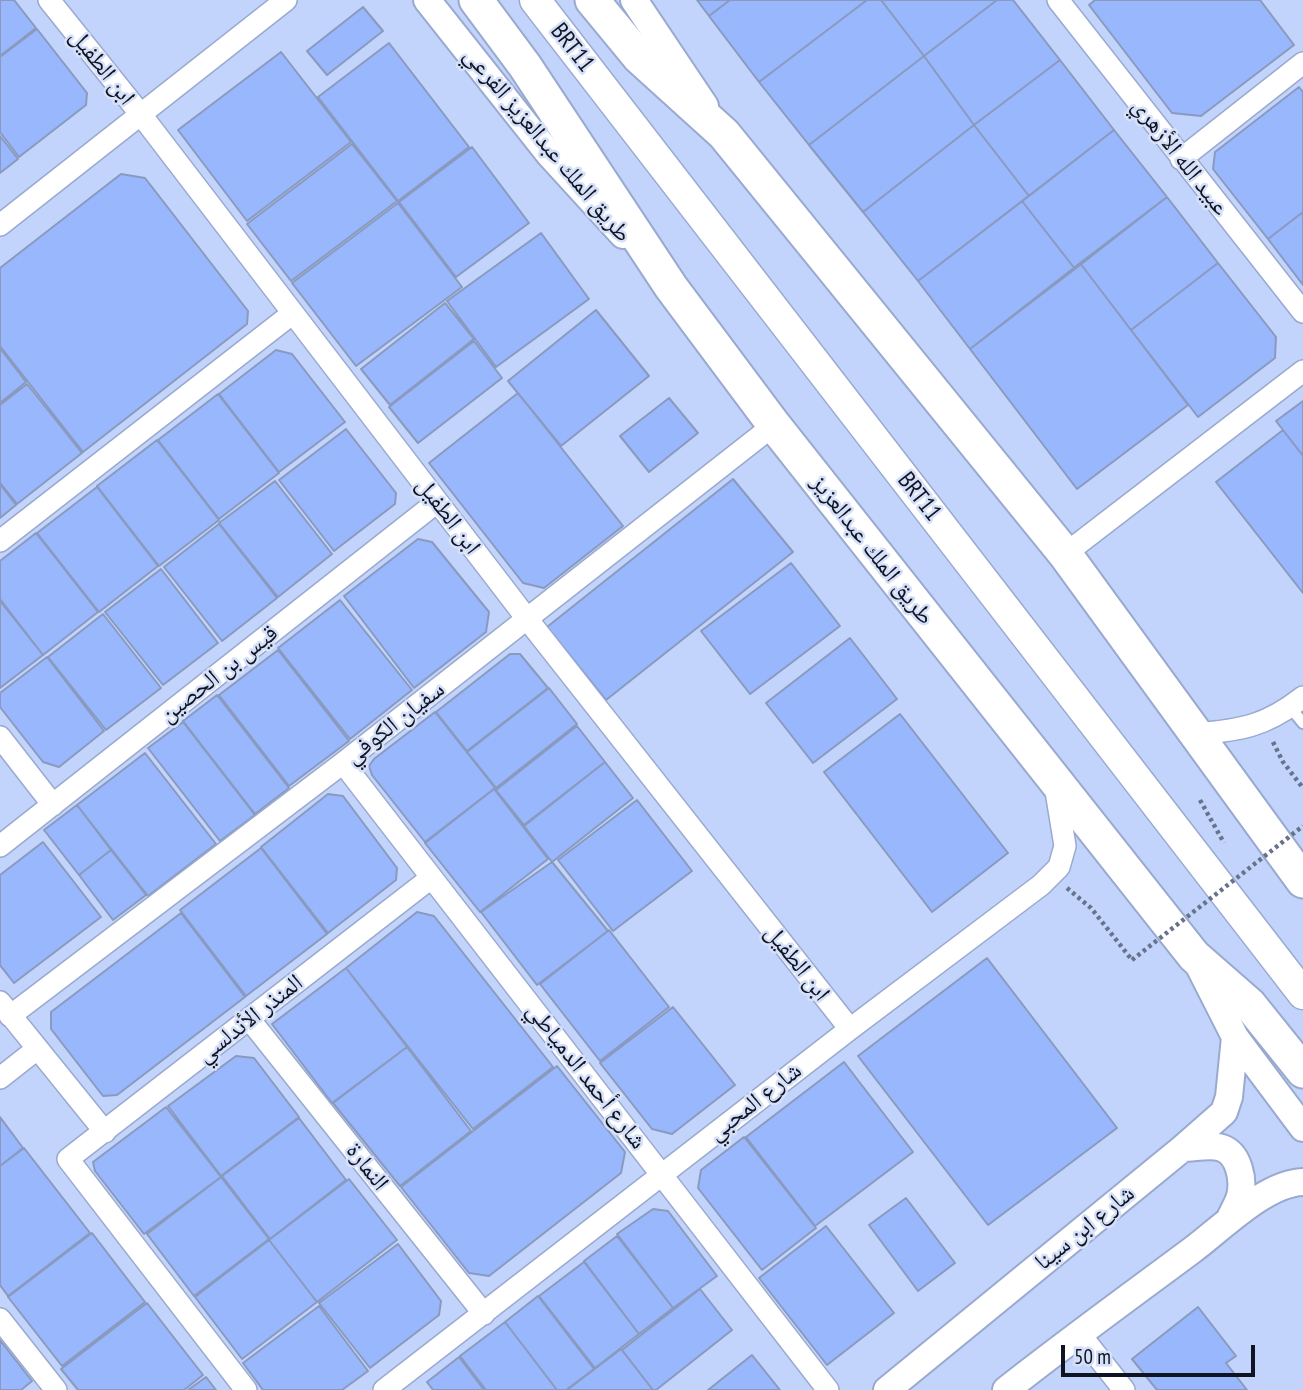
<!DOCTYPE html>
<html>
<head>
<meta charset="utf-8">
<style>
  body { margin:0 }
  #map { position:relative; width:1303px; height:1390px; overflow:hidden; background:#c2d4fb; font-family:"PT Sans Narrow",sans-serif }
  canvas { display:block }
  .scale { position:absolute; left:1061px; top:1345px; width:194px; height:32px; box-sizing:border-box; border:4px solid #0f1422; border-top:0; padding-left:9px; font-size:21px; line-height:24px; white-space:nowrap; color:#0f1422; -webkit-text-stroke:5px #d6e1f9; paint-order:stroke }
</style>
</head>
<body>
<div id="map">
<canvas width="1303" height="1390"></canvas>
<div class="scale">50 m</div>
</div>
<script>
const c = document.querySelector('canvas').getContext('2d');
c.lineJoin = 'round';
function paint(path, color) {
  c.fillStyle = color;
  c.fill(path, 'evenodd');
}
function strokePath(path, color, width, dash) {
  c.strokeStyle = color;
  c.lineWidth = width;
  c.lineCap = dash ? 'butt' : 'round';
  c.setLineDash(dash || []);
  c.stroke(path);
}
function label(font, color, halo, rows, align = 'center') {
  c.font = font + ' "PT Sans Narrow","Noto Naskh Arabic",sans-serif';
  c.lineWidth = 5;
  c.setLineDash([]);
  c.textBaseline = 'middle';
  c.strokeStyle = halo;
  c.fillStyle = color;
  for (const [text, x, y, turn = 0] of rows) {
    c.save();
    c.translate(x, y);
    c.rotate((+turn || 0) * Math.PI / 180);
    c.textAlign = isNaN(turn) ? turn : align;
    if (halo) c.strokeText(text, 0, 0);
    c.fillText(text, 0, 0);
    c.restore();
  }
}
const building = new Path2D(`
  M0,0H14L36,28L0,56Z
  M697,0H730L709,16Z
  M730,0H867L759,82L709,16Z
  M867,0H881L924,56L809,145L759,82Z
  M881,0H997L924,56Z
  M997,0H1013L1060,60L974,125L924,56Z
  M1095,0H1260L1294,45L1201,116L1172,113L1089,5Z
  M363,7L383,31L327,75L307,51Z
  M37,29L87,93L86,105L19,157L0,132V57Z
  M389,43L469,147L398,201L318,97Z
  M281,52L351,142L247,221L178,130Z
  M924,56L974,125L863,212L809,145Z
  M1060,60L1114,130L1029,196L974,125Z
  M1299,87L1303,92V212L1268,239L1213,169L1215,152Z
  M974,125L1029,196L918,281L863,212Z
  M1114,130L1167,197L1075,269L1022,201Z
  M0,136L18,159L0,173Z
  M352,144L397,201L291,281L247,224Z
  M472,147L529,223L456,277L399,202Z
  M121,174L145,178L248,311L247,324L83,452L0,346V268Z
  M1167,197L1218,263L1131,330L1080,263Z
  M1022,201L1075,269L970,349L918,281Z
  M398,203L462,287L356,366L292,283Z
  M1303,212V285L1268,239Z
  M541,233L589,299L496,367L447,301Z
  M1080,263L1188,405L1077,489L970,349Z
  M1218,263L1276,337L1275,358L1198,417L1131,330Z
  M445,303L474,339L390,405L361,369Z
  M596,310L649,376L561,446L508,381Z
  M474,341L502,378L418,443L389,407Z
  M0,348L26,382L0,403Z
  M276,350L292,354L345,422L279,472L219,394Z
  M27,384L82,453L17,504L0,483V405Z
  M518,393L623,526L544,588L523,583L429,463Z
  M218,394L279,473L219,519L158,440Z
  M669,398L698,433L649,472L620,436Z
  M1303,401V456L1276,421Z
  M346,429L396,493L395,504L334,551L279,480Z
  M1283,430L1303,456V593L1216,482Z
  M157,440L219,520L159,566L97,486Z
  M733,479L793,552L606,700L547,627Z
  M275,481L332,554L278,597L219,523Z
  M0,484L16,505L0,518Z
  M97,487L158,566L99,612L37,533Z
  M219,524L277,598L222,641L164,567Z
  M36,533L98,612L43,655L0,599V561Z
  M418,539L432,542L489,612L486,632L414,688L344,596Z
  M791,563L840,626L750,694L701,631Z
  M161,569L218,643L163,685L105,612Z
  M340,600L412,690L350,739L278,648Z
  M0,601L43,655L0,688Z
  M103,614L161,688L106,730L48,657Z
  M850,638L897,699L813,763L766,703Z
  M278,650L349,741L289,786L219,695Z
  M510,654H520L548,688L467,751L436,712Z
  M47,657L104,731L59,767L43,762L0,707V693Z
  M549,688L577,724L496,788L467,752Z
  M217,695L289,788L255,814L183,721Z
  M435,712L495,788L425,842L372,775L369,766L374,759Z
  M900,714L1008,853L932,912L824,772Z
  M183,722L255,815L220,841L148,748Z
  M577,726L605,762L524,825L496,790Z
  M145,753L216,844L148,896L77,805Z
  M605,762L633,798L552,862L524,826Z
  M494,789L548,859L480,912L425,843Z
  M328,794L343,796L397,868L396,880L328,933L261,847Z
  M637,800L692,871L613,931L558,860Z
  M77,805L111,850L79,875L44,830Z
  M43,842L101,917L14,983L0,965V875Z
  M261,848L327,934L246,996L180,910Z
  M111,850L146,895L113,920L79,875Z
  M552,862L608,931L537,985L481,912Z
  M417,912L434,916L553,1067L473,1129L346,968Z
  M181,913L245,997L117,1095L103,1096L51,1029V1012Z
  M609,930L669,1007L600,1061L540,984Z
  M987,958L1117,1128L988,1225L858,1056Z
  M346,968L407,1047L332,1103L272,1024Z
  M673,1007L735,1085L672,1134L652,1129L600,1063Z
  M407,1047L471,1131L400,1186L333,1103Z
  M236,1056L254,1058L299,1117L221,1176L168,1106Z
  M844,1062L913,1152L815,1226L746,1137Z
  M557,1066L625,1152L621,1173L489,1276L469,1273L401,1187Z
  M166,1107L221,1177L144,1234L95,1171L93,1162Z
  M0,1117L23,1148L0,1166Z
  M299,1118L346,1180L270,1239L222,1176Z
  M744,1137L816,1228L762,1270L698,1188L701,1170Z
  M24,1148L90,1233L8,1296L0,1285V1166Z
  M221,1177L269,1239L194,1296L147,1234Z
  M349,1179L397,1240L317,1302L269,1240Z
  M906,1198L955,1263L918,1291L869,1225Z
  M653,1209L668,1211L717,1276L673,1308L617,1234Z
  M826,1226L894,1313L827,1365L759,1278Z
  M92,1233L145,1302L62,1366L8,1297Z
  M617,1236L673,1308L639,1334L584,1261Z
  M269,1240L317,1302L242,1359L195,1297Z
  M398,1244L441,1301L439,1315L370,1368L319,1303Z
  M584,1262L639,1334L595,1368L539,1296Z
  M700,1289L732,1330L656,1390H653L622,1350Z
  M538,1296L594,1369L566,1390H557L505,1322Z
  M147,1303L203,1375L184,1390H78L61,1369Z
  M319,1306L368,1371L342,1390H263L243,1363Z
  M1198,1307L1236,1356L1226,1363L1247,1390H1157L1132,1359Z
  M505,1322L557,1390H486L460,1356Z
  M0,1340L32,1381L21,1390H0Z
  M621,1349L653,1390H567Z
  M752,1355L780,1390H708Z
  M459,1357L484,1390H433L427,1382Z
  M206,1377L216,1390H188Z`);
paint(building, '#99b7fc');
strokePath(building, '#8a9abf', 2);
const service = new Path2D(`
  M1290,707L1303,723`);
const minor = new Path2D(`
  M49,0L142,116L528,620L850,1029
  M1058,0L1303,312
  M1181,159L1303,63
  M0,225L286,0
  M0,541L293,313
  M1065,554L1303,371
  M1196,734C1242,730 1266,726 1303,697
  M0,737L53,805
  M343,763L828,1390
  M0,846L437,502
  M0,1002L105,1132
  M10,1016L343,763L774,425
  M250,1020L484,1314
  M0,1078L37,1049
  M0,1319L56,1390
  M1079,1333L1124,1390
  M246,1390L68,1159L431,878
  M384,1390L850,1029L1041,885L1059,867L1065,846L1055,785`);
const tertiary = new Path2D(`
  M427,0L549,154L623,235
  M634,0L705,106
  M1198,964L1235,1037L1303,1128
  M1183,1148C1195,1148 1211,1144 1222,1148C1239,1154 1244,1180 1240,1196C1238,1203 1234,1210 1231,1216
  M887,1390L1183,1148L1224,1112L1229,1097L1235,1037
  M1006,1390C1067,1342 1129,1297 1191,1251C1220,1230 1265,1183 1303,1182`);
const secondary = new Path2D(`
  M535,0L1303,994`);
const primary = new Path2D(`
  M476,0L525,66L671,287L774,425L1194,956L1250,1005L1303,1071
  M592,0L639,57L724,134L1065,554L1303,881`);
strokePath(service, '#99a9cf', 14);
strokePath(minor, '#99a9cf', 24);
strokePath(tertiary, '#99a9cf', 30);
strokePath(secondary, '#99a9cf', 33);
strokePath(primary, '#99a9cf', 37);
strokePath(new Path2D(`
  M1273,742L1283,762L1303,788
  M1200,800L1224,843
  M1067,888L1091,908L1132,960`), '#67738d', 4.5, [3.5, 3.5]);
strokePath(service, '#fff', 10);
strokePath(minor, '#fff', 21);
strokePath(tertiary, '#fff', 26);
strokePath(secondary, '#fff', 30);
strokePath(primary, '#fff', 33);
strokePath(new Path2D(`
  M1132,960L1303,826`), '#67738d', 4.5, [3.5, 3.5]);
label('24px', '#0f1422', '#d6e1f9', [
  ["BRT11",572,48,52],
  ["ابن الطفيل",102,67,52],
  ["طريق الملك عبدالعزيز الفرعي",547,145,50],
  ["عبيد الله الأزهري",1180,157,52],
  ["BRT11",919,497,52],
  ["ابن الطفيل",448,516,53],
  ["طريق الملك عبدالعزيز",872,550,52],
  ["قيس بن الحصين",219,674,-38],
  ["سفيان الكوفي",395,723,-38],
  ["ابن الطفيل",797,963,52],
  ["المنذر الأندلسي",250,1019,-38],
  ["شارع أحمد الدمياطي",586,1076,52],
  ["شارع المحبي",755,1102,-38],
  ["النمارة",367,1167,52],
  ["شارع ابن سينا",1085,1228,-39]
]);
</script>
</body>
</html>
